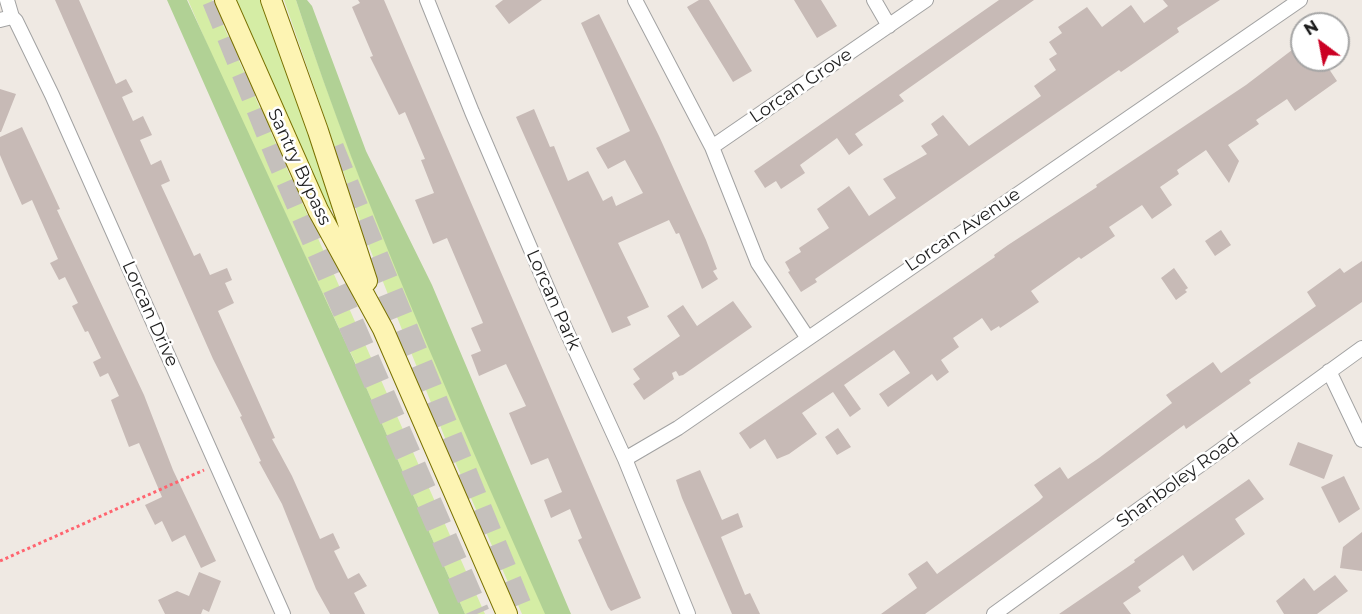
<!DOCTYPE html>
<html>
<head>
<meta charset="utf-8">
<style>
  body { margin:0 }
  #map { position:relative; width:1362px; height:614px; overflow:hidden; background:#efe9e3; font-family:Montserrat,sans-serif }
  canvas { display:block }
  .north { position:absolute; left:1290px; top:12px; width:60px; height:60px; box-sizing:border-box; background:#fff; border:2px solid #a5a5a5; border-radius:50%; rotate:328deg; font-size:16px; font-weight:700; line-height:24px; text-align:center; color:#1e1e1e }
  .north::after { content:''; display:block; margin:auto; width:21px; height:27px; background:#cb0023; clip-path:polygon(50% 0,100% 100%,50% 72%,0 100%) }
</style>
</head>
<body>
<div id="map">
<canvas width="1362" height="614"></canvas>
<div class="north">N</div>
</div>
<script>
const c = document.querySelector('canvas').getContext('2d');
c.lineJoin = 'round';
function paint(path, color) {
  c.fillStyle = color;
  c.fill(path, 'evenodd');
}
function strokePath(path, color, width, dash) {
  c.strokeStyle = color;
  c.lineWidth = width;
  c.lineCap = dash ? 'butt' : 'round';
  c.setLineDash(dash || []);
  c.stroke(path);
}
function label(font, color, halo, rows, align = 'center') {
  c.font = font + ' Montserrat,sans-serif';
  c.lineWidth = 5;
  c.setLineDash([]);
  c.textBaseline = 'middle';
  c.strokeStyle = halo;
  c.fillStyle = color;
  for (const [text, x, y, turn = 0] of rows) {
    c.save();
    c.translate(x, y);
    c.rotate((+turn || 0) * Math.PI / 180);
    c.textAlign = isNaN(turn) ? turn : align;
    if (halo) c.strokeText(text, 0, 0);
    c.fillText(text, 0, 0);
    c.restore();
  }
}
paint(new Path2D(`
  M188,0H212L485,614H465L355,362L221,77Z
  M232,0H263L334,208L326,211Z
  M284,0H296C365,210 457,412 546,614H522L449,448L370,249Z`), '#d5eda5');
paint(new Path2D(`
  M167,0H187L362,378L465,614H439Z
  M296,0H307L312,6L366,151L432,285L571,614H545C456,412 364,210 296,0Z`), '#b1d195');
paint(new Path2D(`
  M55,0H79L116,84L126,79L133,92L122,97L133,121L143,116L152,135L140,140L151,165L161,160L170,181L161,185L194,256L200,253L210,275L227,268L232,280L225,283L234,303L218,311L275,438L272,439L292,476L320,539L333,533L340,548L334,551L348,579L359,573L367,586L354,593L365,614H330L316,589L282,504L259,462L261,461L240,417L242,416L213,359Z
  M358,0H384L641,598L611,611L608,607L578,540L582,538L570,509L551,518L544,500L562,492L548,458L531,465L514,425L509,413L526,406L506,364L479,376L471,355L481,351L471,328L483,323L481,318L447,238L433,244L415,200L434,193L421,160L425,159L405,112L399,115L370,57L373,56L352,7L360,3Z
  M503,0H542L509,24L495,6Z
  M699,0H709L752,71L733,82L687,7Z
  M794,0H821L837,26L817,38Z
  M999,0H1034L899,95L904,101L855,134L863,145L849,155L837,138L800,165L805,173L781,189L776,181L765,188L754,171Z
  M1163,0H1220L1177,28L1179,32L1121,72L1119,70L815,279L817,282L801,292L788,272L790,271L785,262L801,252L799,248L829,228L817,209L849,186L869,216L896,198L883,179L927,154L921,146L938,135L931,124L943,115L969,146L1041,96L1034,86L1056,70L1049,59L1057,54L1049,42L1062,33L1058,27L1087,7L1102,27L1131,5L1144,23L1168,6Z
  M599,14L659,136L706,240L717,269L713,271L718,279L702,289L679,233L676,234L669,220L618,243L649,307L627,317L631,325L612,333L516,117L534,109L550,147L554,146L568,181L588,171L603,201L612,196L616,206L643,193L625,160L608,169L596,148L630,131L581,23Z
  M1292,50L1299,60H1323L1337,81L1295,111L1287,99L1256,120L1259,124L1228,145L1239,161L1229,183L1206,150L1177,170L1179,174L1160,187L1172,205L1152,219L1142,205L1109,227L1115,236L1081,259L1079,257L1031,291L1039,302L1000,328L999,326L991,331L982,318L953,338L959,347L941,360L949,372L937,381L932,374L888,407L879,394L910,373L894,350L844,385L861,409L850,417L833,392L802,413L817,434L789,454L777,459L765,439L750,449L739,433L995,257L994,255L1008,245L1097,187L1096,185L1246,85Z
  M0,89L16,94L1,132H0Z
  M22,127L60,209L57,210L144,395L173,470L216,561L201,568L185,535L172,542L162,521L155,525L145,505L162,497L139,443L129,447L111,400L119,396L108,373L100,377L93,362L101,358L88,331L85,332L72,306L78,303L65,277L59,280L50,263L58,259L32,200L22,205L9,176L0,155V137Z
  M1221,230L1231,245L1215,256L1205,241Z
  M1362,261V302L1249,380L1251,383L1186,429L1184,425L925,614H881L917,588L908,574L927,561L937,574L1039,501L1043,497L1034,485L1060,467L1068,479L1099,458L1172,403L1166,395L1213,362L1221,373L1316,306L1307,292L1340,268L1344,273Z
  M1174,268L1188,288L1185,290L1187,292L1176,300L1161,278Z
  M733,301L752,327L683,375L679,376L676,371L672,373L674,379L644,400L633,384L640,379L633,369L680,336L667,316L683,305L697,326Z
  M838,428L851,447L837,455L825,437Z
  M1298,442L1333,455L1324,479L1289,465Z
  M700,470L722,520L738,513L743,527L721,537L745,595L750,593L760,614H732L682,498L676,480Z
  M1344,476L1360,509L1339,523L1321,487Z
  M1249,479L1264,499L1235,519L1245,534L1193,571L1183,555L1138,587L1141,591L1123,603L1131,614H1059L1135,562L1134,560Z
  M1362,532V571L1340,568L1343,547Z
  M199,572L221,581L209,612L203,609L201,614H165L158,600L177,591L189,596Z
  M1335,575L1348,591L1317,614H1284L1276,601L1304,578L1314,591Z`), '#c7bab6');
strokePath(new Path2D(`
  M215,0L280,160L477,614
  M331,148L522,614`), '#c5c0bc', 26, [26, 13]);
const street = new Path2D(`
  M7,0L12,17
  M427,0L472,112L555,306L625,459L688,614
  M635,0L712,147L758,263L807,337
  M874,0L889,26
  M0,20L12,17L16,21L52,95L283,614
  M712,147L926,0
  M1329,371L1362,440
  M625,459L678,428L1300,0
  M994,614L1362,348`);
const secondary = new Path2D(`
  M225,0L318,210L383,329L507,614
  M271,0L318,131L367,281`);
strokePath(street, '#a2a2a2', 16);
strokePath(secondary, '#797100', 22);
strokePath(new Path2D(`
  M0,561L204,470`), '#ff646f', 3, [3, 3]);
strokePath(street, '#fff', 14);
strokePath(secondary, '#fdf4b3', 20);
label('18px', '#1e1e1e', '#fff', [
  ["Lorcan Grove",801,86,-34],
  ["Santry Bypass",299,167,65],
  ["Lorcan Avenue",963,230,-34],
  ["Lorcan Park",553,300,66],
  ["Lorcan Drive",150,314,66],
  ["Shanboley Road",1178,481,-36]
]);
</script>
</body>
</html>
